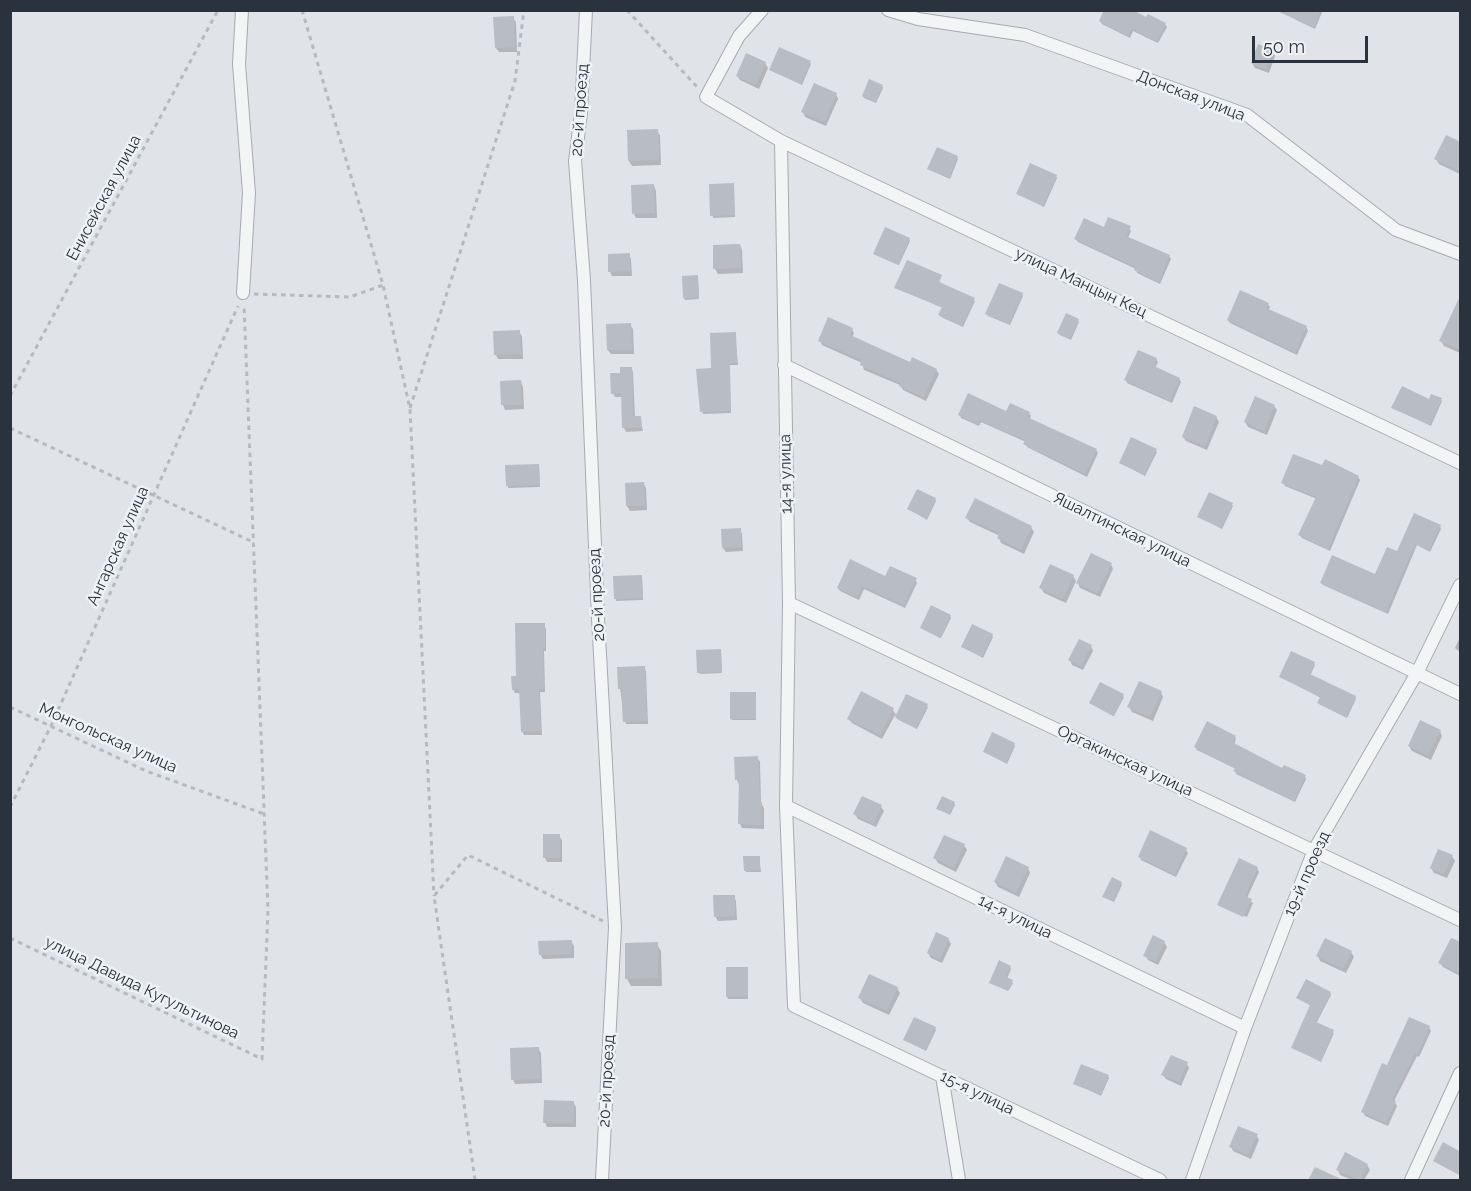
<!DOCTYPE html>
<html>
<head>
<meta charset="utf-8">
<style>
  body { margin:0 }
  #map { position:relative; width:1471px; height:1191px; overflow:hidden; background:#e0e3e8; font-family:Raleway,sans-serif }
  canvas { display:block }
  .frame { position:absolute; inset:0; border:12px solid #2a323d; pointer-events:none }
  .scale { position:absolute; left:1252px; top:36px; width:116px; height:27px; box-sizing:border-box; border:3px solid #2a323d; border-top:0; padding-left:8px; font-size:18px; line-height:21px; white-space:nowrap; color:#2a323d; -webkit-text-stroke:4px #eff2f5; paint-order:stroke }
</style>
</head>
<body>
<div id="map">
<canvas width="1471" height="1191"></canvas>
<div class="frame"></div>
<div class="scale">50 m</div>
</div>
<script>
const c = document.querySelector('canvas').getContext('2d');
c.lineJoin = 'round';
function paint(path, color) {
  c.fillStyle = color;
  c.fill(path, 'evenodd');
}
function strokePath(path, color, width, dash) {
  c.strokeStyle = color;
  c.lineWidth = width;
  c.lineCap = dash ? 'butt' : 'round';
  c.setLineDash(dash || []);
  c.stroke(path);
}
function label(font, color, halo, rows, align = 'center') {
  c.font = font + ' Raleway,sans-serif';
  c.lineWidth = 5;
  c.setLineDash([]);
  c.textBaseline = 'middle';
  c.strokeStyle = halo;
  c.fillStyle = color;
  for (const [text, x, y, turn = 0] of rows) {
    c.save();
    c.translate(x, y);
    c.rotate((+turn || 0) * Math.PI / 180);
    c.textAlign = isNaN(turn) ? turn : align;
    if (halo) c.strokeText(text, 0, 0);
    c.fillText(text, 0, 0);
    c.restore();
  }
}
paint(new Path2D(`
  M1298,10H1323L1315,29L1296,20Z
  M513,18L516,22L517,52H499L496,48Z
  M1147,19L1165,24L1167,27L1158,43L1133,31L1130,38L1102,24L1100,21Z
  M780,49L810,63L811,64L802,85L772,71L771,70Z
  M1273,51L1275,56L1269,73L1255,68L1252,63Z
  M765,63L768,68L759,89L740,80L737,76Z
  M882,86L883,88L876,103L864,98L863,96Z
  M836,94L838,99L826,126L805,117L803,112Z
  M657,131L660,135L661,165L632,166L629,161Z
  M1460,144V174L1439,164L1436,159Z
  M957,157L958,159L950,179L930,170Z
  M1056,176L1057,178L1044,207L1018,194Z
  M733,185L735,217L713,218L711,186Z
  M654,186L656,191L657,218H636L634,214Z
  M1129,228L1131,231L1128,238L1169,256L1171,259L1160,284L1137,273L1136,269L1078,242L1076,239Z
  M909,239L910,241L899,265L875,254Z
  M740,245L742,250L743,273L718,274L715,269L714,246Z
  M629,255L631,259L632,276H612L610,272Z
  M941,276L939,284L975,301L963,327L941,317L943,308L896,288Z
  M698,279L699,299L685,300L684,298Z
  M1022,294L1023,296L1010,325L988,316L987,314Z
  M1268,304L1270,307L1268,311L1306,327L1308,331L1297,355L1230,323L1228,320Z
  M1460,315V353L1444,346L1441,341Z
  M1078,321L1079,322L1071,340L1060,335L1058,333Z
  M630,325L633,329L634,354H611L608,350Z
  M852,329L854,333L852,338L911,364L936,370L939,374L926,401L903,390L900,385L864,370L862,363L822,345L820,341Z
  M519,332L522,336L523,359H498L496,355Z
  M735,333L738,365H730L731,413L703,414L702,411L713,370Z
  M1156,359L1158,362L1155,368L1179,379L1181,382L1172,403L1127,383L1126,380Z
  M631,368L633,372L635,417H640L643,431L626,432L624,428L623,397H615L613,393L622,375Z
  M521,382L523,387L524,409L505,410L503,405Z
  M1441,400L1442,401L1431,426L1393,408Z
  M1274,406L1277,410L1267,435L1248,427L1245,422Z
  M1007,413H1029L1031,416L1029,420L1096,450L1098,453L1087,477L1027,447L1026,442L981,422L979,426L961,418L960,415Z
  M1216,417L1219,422L1207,450L1186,441L1183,437Z
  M1155,450L1157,452L1145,476L1120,463Z
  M507,466L539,467L540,487L508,488Z
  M1323,467L1358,477L1360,480L1330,551L1302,538L1300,535L1317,499L1285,486L1283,483Z
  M643,483L646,488L647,510L630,511L627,506Z
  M935,499L936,501L927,520L909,509Z
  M1232,505L1233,506L1222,529L1199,517Z
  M967,518L1031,527L1034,532L1024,554L1001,543L999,538L1000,536L970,522Z
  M1440,526L1441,529L1430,552L1417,545L1388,614L1323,585L1322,583L1376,576L1398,553Z
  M740,529L742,534L743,551L726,552L723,548Z
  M1111,564L1113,569L1100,597L1080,588L1078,583Z
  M1073,576L1076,581L1066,603L1044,593L1041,588Z
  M615,577L642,578L643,600L616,601Z
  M886,578L915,579L917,583L905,608L864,589L859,600L840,591L838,588Z
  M950,616L951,618L941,638L922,628Z
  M544,625L546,629V651H544L545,692H540L542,735H524L522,731L521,693H515L513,689Z
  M992,635L993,637L983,658L963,647Z
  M1460,637V652L1455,648Z
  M1091,646L1093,651L1083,670L1072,665L1070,660Z
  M721,653L722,673L700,674L699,672Z
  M1314,663L1315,665L1310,676L1355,697L1356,699L1347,718L1319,704L1321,698L1281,677Z
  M644,668L646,671L648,724H626L620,689Z
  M1161,692L1163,697L1153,721L1132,712L1129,707Z
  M755,694L756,720H732L731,719Z
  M1123,696L1124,697L1114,716L1090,703Z
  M927,706L928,707L917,729L897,719L895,715L882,739L852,723L849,719L892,709L897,716Z
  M1440,731L1442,736L1431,760L1412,751L1409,746Z
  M1235,737L1236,739L1234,745L1283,770L1305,776L1306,779L1295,802L1236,774V769L1197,750L1195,747Z
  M1014,744L1015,746L1007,764L985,752Z
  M757,757L760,762L761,803L764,808V829L742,828L740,824L739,785L737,780L736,758Z
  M954,803L955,805L950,815L938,808Z
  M881,807L884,811L876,827L858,819L855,814Z
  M559,836L562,840V862H547L545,858Z
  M964,845L967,850L956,872L938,863L935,858Z
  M1186,850L1188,853L1176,877L1141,860L1140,857Z
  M1452,856L1455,861L1447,878L1434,873L1431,868Z
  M759,857L761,872H746L745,870Z
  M1028,868L1030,873L1019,897L998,887L995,882Z
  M1257,868L1259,872L1247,898L1253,903L1247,917L1219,905V906V905Z
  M1121,883L1122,885L1114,902L1105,898L1104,897Z
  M734,896L736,901L737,920L718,921L715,916Z
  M948,939L951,944L942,963L931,958L928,953Z
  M571,941L574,946V958L543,959L540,954Z
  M1164,942L1167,947L1158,965L1148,960L1145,955Z
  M657,944L661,951L662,986H631L627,979Z
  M1460,944V976L1443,967L1440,963Z
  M1351,952L1354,957L1346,973L1320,961L1318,956Z
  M1010,967L1011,969L1007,979L1013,983L1009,990L991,982Z
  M748,970V999H728L727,997Z
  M897,988L900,993L889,1015L863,1003L860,998Z
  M1330,993L1331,995L1316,1024L1334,1033L1321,1062L1293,1048L1311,1006L1298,998Z
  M1429,1027L1431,1031L1419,1057L1417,1056L1394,1101L1397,1106L1388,1126L1365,1116L1363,1112L1388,1068Z
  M935,1028L936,1030L926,1051L905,1040Z
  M538,1048L541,1053L542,1083L515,1084L513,1079Z
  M1187,1064L1189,1068L1181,1086L1166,1079L1163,1075Z
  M1108,1076L1109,1078L1101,1096L1075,1083Z
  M573,1102L576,1107V1127H547L545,1122Z
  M1257,1136L1259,1140L1251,1159L1233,1151L1231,1147Z
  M1367,1165L1370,1170L1364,1180H1352L1340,1175L1338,1170Z`), '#0003');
paint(new Path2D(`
  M1104,10H1133L1146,17L1148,14L1166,23L1157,41L1132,29L1128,36L1099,21Z
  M1275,10H1321L1314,28Z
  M514,16L515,47L495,48L493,17Z
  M1258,44L1274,50L1266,69L1251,63Z
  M779,47L811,61L801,84L769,70Z
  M746,53L766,62L756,85L736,76Z
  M869,79L883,85L875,102L862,96Z
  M814,83L837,93L824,122L801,112Z
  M658,129L659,160L628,161L627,130Z
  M1446,135L1461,142V172L1434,159Z
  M937,147L958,156L949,178L927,169Z
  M1030,163L1057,175L1043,206L1016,194Z
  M734,183L735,215L710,216L709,184Z
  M654,184L655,213L632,214L631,185Z
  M1108,217L1131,226L1126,236L1170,255L1159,282L1134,270L1136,267L1074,239L1084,218L1104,227Z
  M885,227L910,238L898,265L873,254Z
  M740,244L741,268L713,269V245Z
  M630,253V271L608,272V254Z
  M907,260L942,275L939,282L975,298L962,326L938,315L942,307L894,288Z
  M698,275L699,298H683L682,276Z
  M999,283L1023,293L1009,324L985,314Z
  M1240,290L1269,303L1266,308L1307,326L1295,352L1227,320Z
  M1461,294V350L1439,341Z
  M1066,313L1079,319L1070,339L1057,333Z
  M828,317L853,328L850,335L910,362L912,357L937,369L924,397L899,386L900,383L860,365L862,360L818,341Z
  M631,323L632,350H607L606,324Z
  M520,330L521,354L494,355L493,331Z
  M736,332L737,363H730V411L700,412L696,369L711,368L710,333Z
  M1138,350L1157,358L1154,366L1180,378L1170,401L1124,380Z
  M620,367H632L633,416H641L642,428H622L621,393L611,394L610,373H620Z
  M521,380L522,405H501L500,381Z
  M1402,386L1429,399L1431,394L1442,398L1430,425L1391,408Z
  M968,393L1006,411L1010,403L1030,412L1027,417L1097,449L1085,474L1023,444L1025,440L979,420L978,424L958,415Z
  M1255,396L1275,405L1264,431L1244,422Z
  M1194,406L1217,416L1205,446L1182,437Z
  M1131,437L1157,449L1144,475L1119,463Z
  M1293,454L1322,465L1325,459L1359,476L1328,549L1298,535L1316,497L1281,483Z
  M539,464L540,485L506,486L505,465Z
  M644,482L645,506H626L625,483Z
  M917,489L936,498L927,519L907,509Z
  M1209,492L1233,503L1221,528L1197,517Z
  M975,498L1032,526L1021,550L997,538L999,533L965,518Z
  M1414,513L1441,525L1429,550L1415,544L1386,612L1320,583L1332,555L1375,574L1387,547L1397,551Z
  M741,528V547L722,548L721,529Z
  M1091,553L1112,563L1097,593L1076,583Z
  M850,559L885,576L890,566L917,578L904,606L863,586L857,597L837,588Z
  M1050,564L1074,575L1063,599L1039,588Z
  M642,575L643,598L614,599L613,576Z
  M931,605L951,615L940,638L920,628Z
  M515,623H545V648H543L544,689H539L541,731L521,732L519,689L512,690L511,676H516Z
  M972,624L993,634L982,657L961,647Z
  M1079,639L1092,645L1081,666L1068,660Z
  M721,649L722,672L697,673L696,650Z
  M1291,651L1315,662L1310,674L1356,696L1346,717L1317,703L1320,697L1279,677Z
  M645,666L647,721L623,722L621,689H618L617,667Z
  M1139,681L1162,691L1150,717L1127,707Z
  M1100,682L1124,694L1113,716L1089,703Z
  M861,691L894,708L880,735L847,719Z
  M730,692H756V719H730Z
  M906,694L928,704L916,728L895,717Z
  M1420,720L1441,730L1428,756L1408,746Z
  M1207,721L1236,736L1232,742L1282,768L1284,765L1306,775L1294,801L1233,771L1235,768L1194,747Z
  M992,732L1015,743L1006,763L983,752Z
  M758,756L760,802H762V825L738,824L739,780H735L734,757Z
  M862,796L882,805L873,824L853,814Z
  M942,796L955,802L949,814L936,809Z
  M1150,830L1187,848L1175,874L1138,857Z
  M543,834H560V858H543Z
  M944,835L965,844L954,868L933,858Z
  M1438,849L1453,855L1444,874L1430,868Z
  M743,856H760V870L744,871Z
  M1006,856L1029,867L1016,893L994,882Z
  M1239,858L1258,867L1245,896L1252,899L1243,917L1217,905Z
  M1112,877L1122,882L1113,901L1102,897Z
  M713,895H735V916L714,917Z
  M936,932L949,938L940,959L927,953Z
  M1153,935L1165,941L1156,961L1143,956Z
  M1325,938L1352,951L1343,969L1316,956Z
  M1451,938L1461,942V974L1438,963Z
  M572,940V954L539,955L538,941Z
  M658,942V978L625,979V943Z
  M999,960L1011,966L1006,977L1013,980L1008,991L989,983Z
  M726,967H748V997H726Z
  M869,974L898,987L887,1011L858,998Z
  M1306,979L1331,992L1316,1022L1334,1030L1321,1061L1291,1048L1310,1005L1296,998Z
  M914,1017L936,1027L925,1050L903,1040Z
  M1409,1017L1430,1026L1417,1055L1415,1054L1392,1099L1396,1101L1386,1123L1361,1112L1382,1063L1387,1065Z
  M539,1047L540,1079L511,1080L510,1048Z
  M1171,1055L1188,1062L1179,1082L1161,1075Z
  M1081,1064L1109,1075L1101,1095L1073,1084Z
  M544,1100L574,1101V1123H543Z
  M1238,1126L1258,1134L1248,1155L1229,1147Z
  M1443,1142L1461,1152V1176L1433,1161Z
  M1345,1152L1368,1164L1360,1180L1336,1170Z
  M1315,1167L1343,1180H1308Z`), '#b8bdc4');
const minor = new Path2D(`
  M242,10L239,64L249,193L243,293
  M586,10L581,113L575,161L584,280L598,618L615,927L602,1180
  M762,10L739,36L706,97L781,141L1460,463
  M888,10L918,19L1025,35L1247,115L1396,230L1460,254
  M781,141L789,603L786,806L794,1006L1160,1180
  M784,365L1460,694
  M789,603L1460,920
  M786,806L1245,1028
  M942,1076L959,1180
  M1192,1180L1245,1028L1314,850L1417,673L1460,585
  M1411,1180L1460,1073`);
strokePath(minor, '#a6aab1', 14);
strokePath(new Path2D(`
  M302,10L383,285L410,409L434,896
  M627,10L697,87
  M254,294L350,297L383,285
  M10,396L218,10
  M410,408L515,81L524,10
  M10,428L253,542
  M10,707L146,771L264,814
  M10,807L51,726L238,306
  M10,938L262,1059L268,910L244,305
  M475,1180L434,896L468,855L603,921`), '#b6babe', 3, [4.5, 4.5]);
strokePath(minor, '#f2f4f6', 12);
label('16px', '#2a323d', '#eff2f5', [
  ["Донская улица",1191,96,21],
  ["20-й проезд",580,110,-86],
  ["Енисейская улица",104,198,-62],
  ["улица Манцын Кец",1081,283,25],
  ["14-я улица",786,474,-91],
  ["Яшалтинская улица",1122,530,26],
  ["Ангарская улица",118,546,-66],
  ["20-й проезд",597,595,-93],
  ["Монгольская улица",108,738,24],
  ["Оргакинская улица",1125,761,25],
  ["19-й проезд",1307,874,-66],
  ["14-я улица",1015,917,26],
  ["улица Давида Кугультинова",142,988,26],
  ["20-й проезд",607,1081,-87],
  ["15-я улица",977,1093,26]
]);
</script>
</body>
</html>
